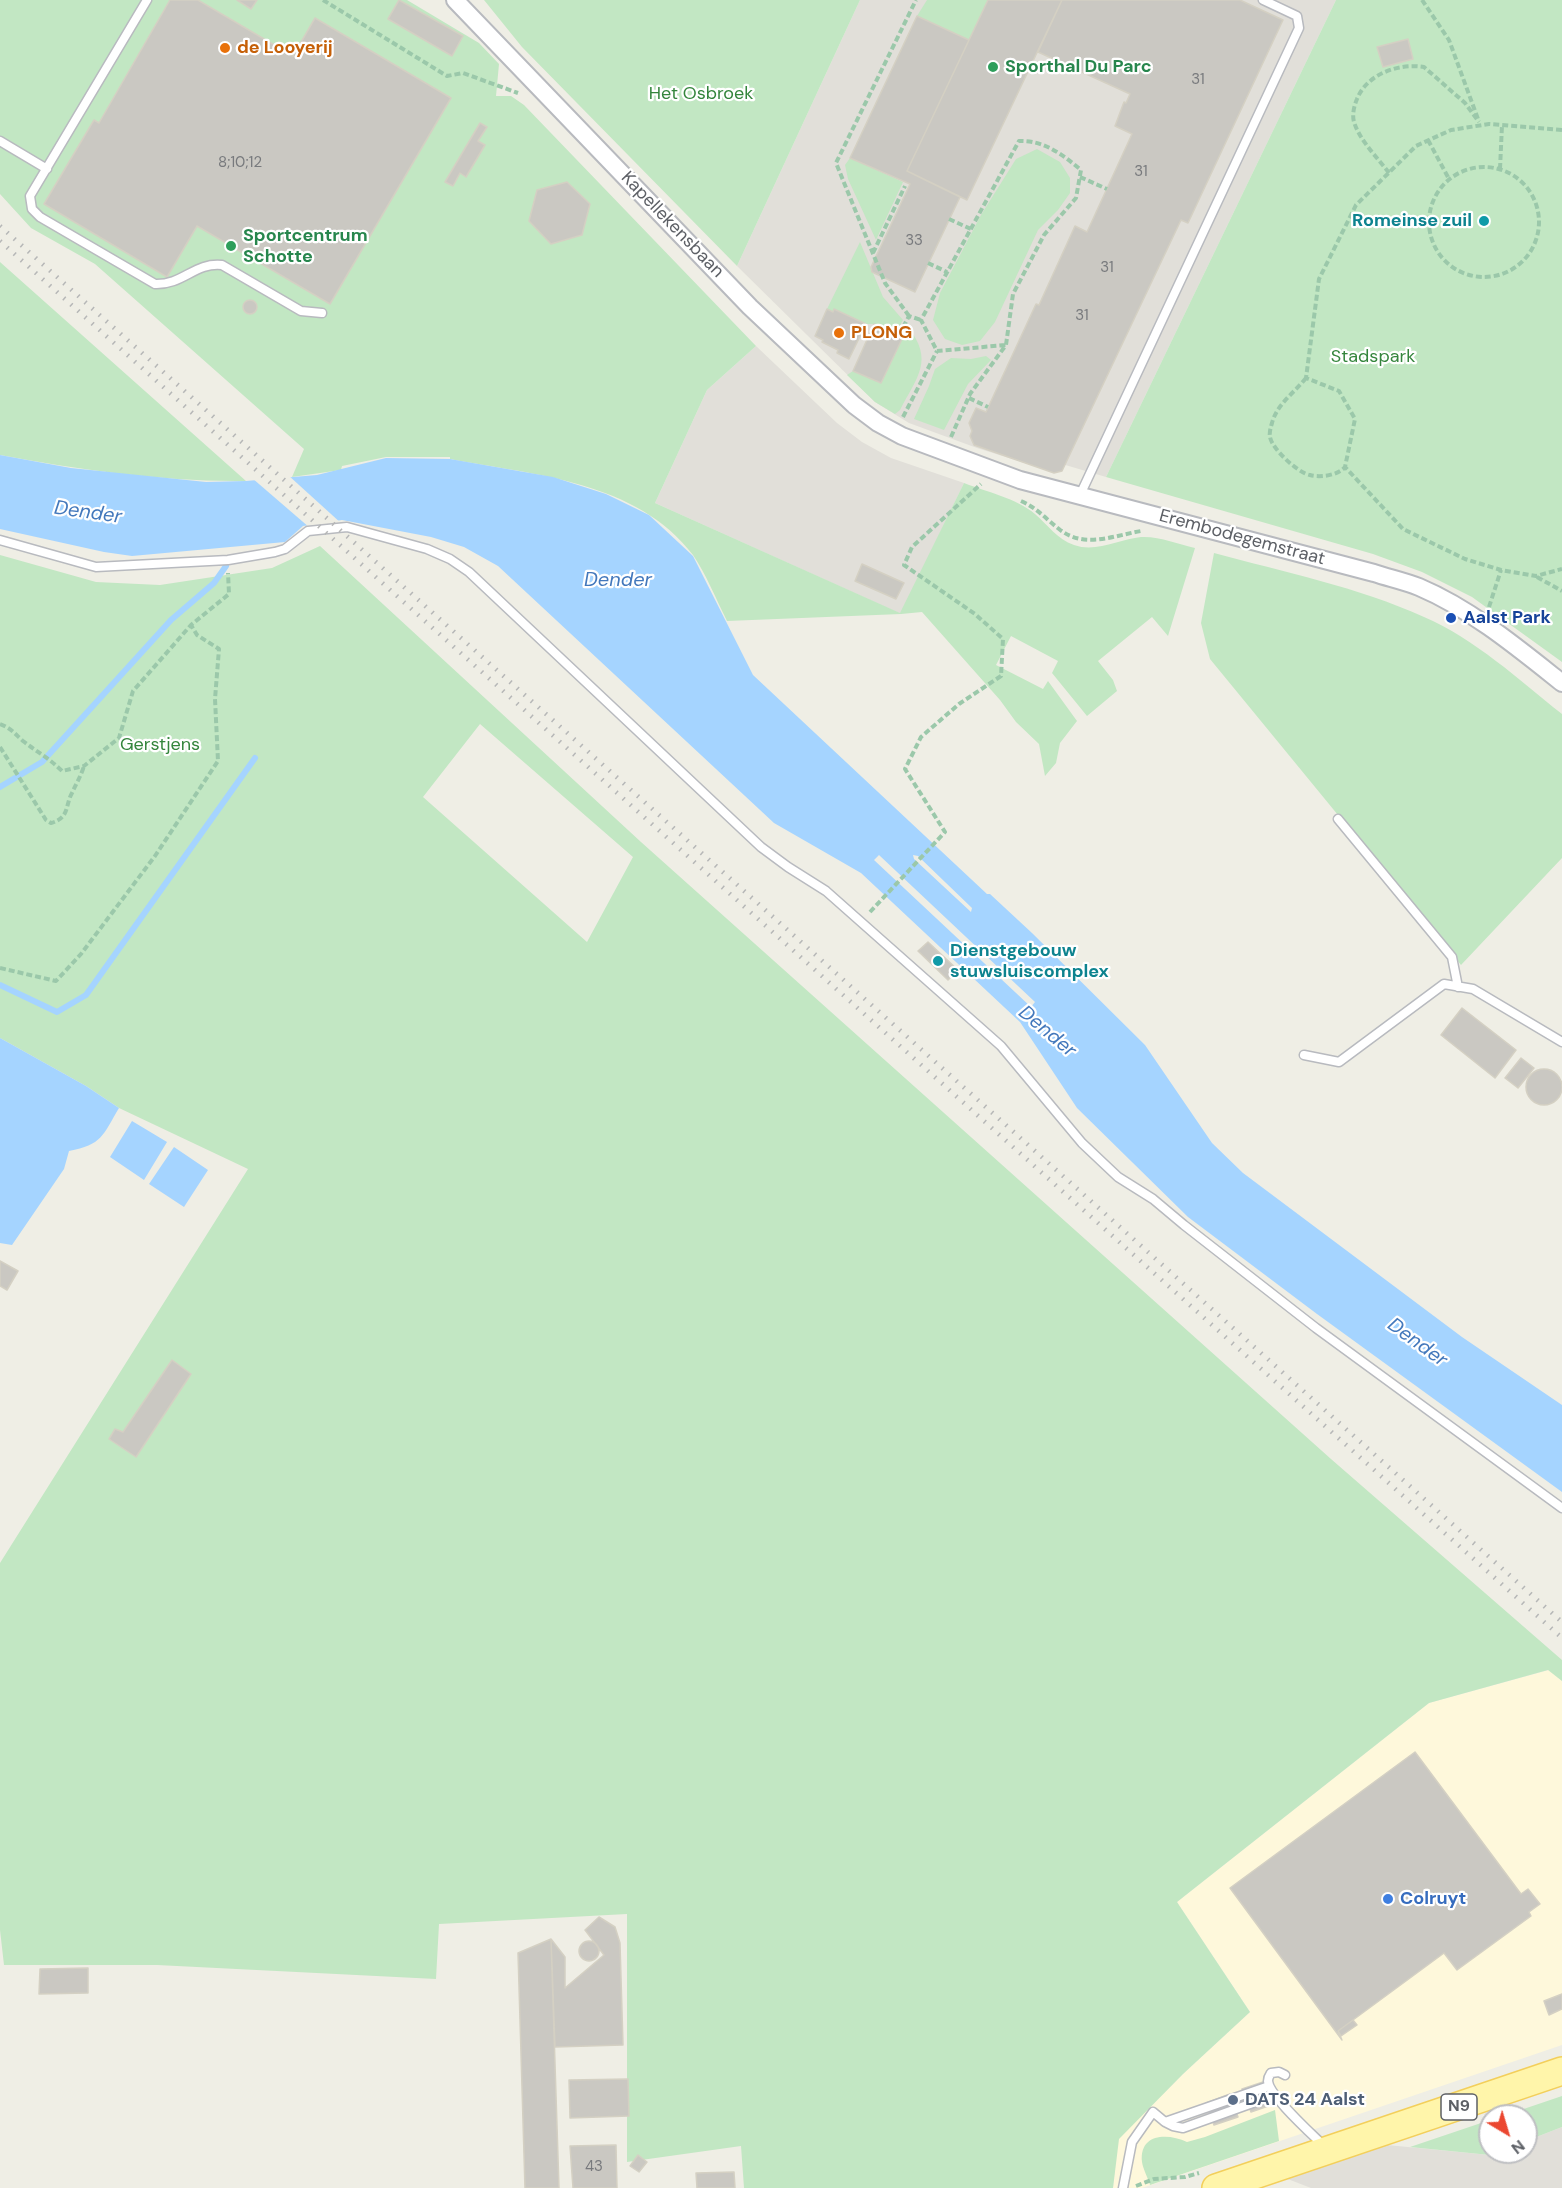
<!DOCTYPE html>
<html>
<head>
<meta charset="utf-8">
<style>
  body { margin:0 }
  #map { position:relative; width:1562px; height:2188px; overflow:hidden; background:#efeee5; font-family:"DM Sans",sans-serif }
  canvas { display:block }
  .north { position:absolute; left:1478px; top:2104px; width:60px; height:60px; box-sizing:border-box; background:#fff; border:2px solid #bebfc2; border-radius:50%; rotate:142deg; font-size:16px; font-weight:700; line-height:24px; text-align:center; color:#5d6066 }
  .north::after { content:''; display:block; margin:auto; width:21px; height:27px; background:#eb4730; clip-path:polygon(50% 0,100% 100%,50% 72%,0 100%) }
</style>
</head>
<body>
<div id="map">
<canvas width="1562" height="2188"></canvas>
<div class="north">N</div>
</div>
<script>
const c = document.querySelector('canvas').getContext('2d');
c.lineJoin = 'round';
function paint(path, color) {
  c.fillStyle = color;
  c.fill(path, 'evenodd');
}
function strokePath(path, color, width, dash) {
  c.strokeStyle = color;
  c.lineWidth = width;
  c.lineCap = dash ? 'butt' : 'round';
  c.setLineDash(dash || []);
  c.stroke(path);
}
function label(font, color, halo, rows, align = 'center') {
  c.font = font + ' "DM Sans",sans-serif';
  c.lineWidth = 4.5;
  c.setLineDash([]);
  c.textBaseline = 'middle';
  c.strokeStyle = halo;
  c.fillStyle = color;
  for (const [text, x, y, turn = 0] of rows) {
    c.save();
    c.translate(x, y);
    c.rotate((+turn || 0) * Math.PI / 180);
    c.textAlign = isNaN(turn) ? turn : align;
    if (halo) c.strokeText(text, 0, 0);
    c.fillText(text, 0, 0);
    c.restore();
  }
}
paint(new Path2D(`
  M1549,1670L1562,1681V2045L1142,2188H1113L1118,2139L1183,2074L1250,2012L1177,1902L1429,1703Z`), '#fef8db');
paint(new Path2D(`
  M860,0H1336L1106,477L1062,464L1050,471L977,448L909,423L875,402L737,266Z
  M756,346L837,423L862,442L891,458L964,483L901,614L655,503L707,390Z
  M1562,2127V2188H1311L1267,2171L1356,2142L1490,2155L1497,2152H1526V2141Z`), '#e1dfd9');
paint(new Path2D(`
  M0,0H407L479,43L499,64L496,96H511L524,105L756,346L707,390L655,503L900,613L964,483C987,492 1016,498 1035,514C1048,525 1057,539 1074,545C1096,553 1120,539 1141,537C1159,536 1178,544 1195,548L1168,636L1152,617L1098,661L1113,680L1117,691L1087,716L1052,673L1058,661L1011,636L996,665L1043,689L1048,681L1077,721L1060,743L1056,763L1045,776L1039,744L1016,722L1000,700L922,612L901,614L727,621C717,601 705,572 693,555C637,481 534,475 450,459V457H386L342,466L341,470L292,477L304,449L95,264L31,228L0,194Z
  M484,0H860L737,266L522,47Z
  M927,0H988L969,40L917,16Z
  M1336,0H1562V662L1472,597L1422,572L1373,554L1106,477Z
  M1037,149L1060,162L1070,178V193L1058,210L1038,230L995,322L980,341L962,345L945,339L933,320L940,293L981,215L1016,159Z
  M850,158L903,182L876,240L848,179L845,165Z
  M860,242L883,297L903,320L896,333L874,324H866L834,310L833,312L827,309Z
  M0,262L246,481C164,482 81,470 0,455Z
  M907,326C935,360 917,377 900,410L895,414L875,402L847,375L853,371L881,383Z
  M986,356L991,360L968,384L944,430L914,419L929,386L935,369L951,358L971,359Z
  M320,546L641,842L1331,1459L1562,1660V1681L1548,1670L1429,1703L1177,1902L1250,2012L1183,2074L1119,2139L1113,2188H744L741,2146L627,2162V1914L439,1924L436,1979L157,1965H4L0,1930V1563L248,1169L119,1108L86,1086L0,1038V555L96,582L160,585L272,568ZM480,724L633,857L587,942L423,797Z
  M1214,553C1284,572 1358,587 1424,617C1475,639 1518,679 1562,714V858L1461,965L1210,659L1201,623Z
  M1562,2096V2127L1526,2141V2116H1503Z
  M1275,2110L1279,2141L1150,2185C1148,2178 1143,2169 1142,2162C1139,2133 1168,2133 1187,2142L1205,2137Z
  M1490,2120V2152H1497L1490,2155L1410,2147Z`), '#c2e7c3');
paint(new Path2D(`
  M0,455L71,468L206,482L246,481L317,475L386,458L450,459L553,477L606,494L649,515L693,556L753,675L987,894H990L1032,933L1145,1045L1212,1143L1243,1173L1462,1337L1562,1405V1492L1317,1314L1188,1217L1077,1108L1020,1022L861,873L774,823L498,566L464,547L431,537L342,520L303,526L285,542L132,556L104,552L0,529ZM879,855L1035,1002L1031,1007L874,860ZM913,855L918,856L972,908L971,912L914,859Z
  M0,1038L86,1086L119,1108C103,1135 102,1145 69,1151L64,1169L12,1245L0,1243Z
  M132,1121L167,1142L144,1180L110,1157Z
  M174,1147L208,1170L184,1207L149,1184Z`), '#a5d4ff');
paint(new Path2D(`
  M288,475L342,524L310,528L252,478Z`), '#efeee5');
strokePath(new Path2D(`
  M0,787L42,762L171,620L214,583L226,566
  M0,985L57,1012L86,995L255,758`), '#a5d4ff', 6);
const building = new Path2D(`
  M170,0H198L293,56L315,18L451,98L330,304L197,226L167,277L44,204L94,120L99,123Z
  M237,0H257L251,9Z
  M399,0L463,36L452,56L388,19Z
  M988,0H1062L967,200L907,171Z
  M1062,0H1240L1283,20L1188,223L1181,220L1062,471L1054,473L974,445L970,436L972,431L969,423L976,408L986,412L1036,304L1039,305L1075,226L1087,232L1132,134L1115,126L1124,102L1126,103L1130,94L1038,52Z
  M917,16L969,40L907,171L960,197L915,292L872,272L871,267L910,184L850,158Z
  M1408,39L1413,59L1383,67L1377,47Z
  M480,123L487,127L478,141L485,145L466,177L460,173L453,186L445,182Z
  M567,182L590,204L582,235L551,244L529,221L537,190Z
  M243 307a7 7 0 1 1 14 0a7 7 0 1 1-14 0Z
  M827,309L833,312L834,309L866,324L849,359L837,353L838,350L822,342L823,340L815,336Z
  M874,324L903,337L881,383L853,371Z
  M862,564L904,583L896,599L855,581Z
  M928,942L958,970L948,980L918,951Z
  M1462,1008L1516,1050L1495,1078L1441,1035Z
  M1521,1058L1534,1068L1518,1088L1505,1078Z
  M1526 1087a18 18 0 1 1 36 0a18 18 0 1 1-36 0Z
  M0,1261L18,1271L7,1290L0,1286Z
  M172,1360L191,1374L136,1457L109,1439L115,1429L123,1432Z
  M1415,1752L1521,1894L1528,1889L1540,1904L1529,1912L1531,1916L1457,1970L1444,1953L1338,2031L1342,2040L1230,1888Z
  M599,1917L615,1927L620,1943L623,2045L555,2047L551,1939L565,1957V1988L604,1955L585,1930Z
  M551,1939L559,2188H525L518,1953Z
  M579 1951a10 10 0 1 1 20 0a10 10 0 1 1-20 0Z
  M88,1968V1993L39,1994L40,1969Z
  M1562,1994V2009L1549,2015L1544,2001Z
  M1353,2020L1357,2025L1341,2036L1338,2031Z
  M628,2079L629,2116L570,2118L569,2080Z
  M1266,2081L1274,2104L1251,2112L1242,2089Z
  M1230,2094L1238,2117L1214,2125L1206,2103Z
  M616,2145L617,2188H573L570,2146Z
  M638,2155L647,2162L639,2172L630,2166Z
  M734,2172L735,2188H697L696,2173Z`);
paint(building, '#cac8c2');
strokePath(building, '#d4d0c3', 1.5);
const service = new Path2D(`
  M147,0L30,196L32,209L40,217L155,284C183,285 195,262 222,265L301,311L322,313
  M0,141L47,169
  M1080,495L1299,28L1297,16L1263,0
  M0,540L96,567L228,560L275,552L285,549L308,531L347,527L427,549L450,559L469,572L761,847L788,867L826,891L1001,1046L1082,1143L1118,1177L1153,1199L1184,1225L1316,1328L1562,1508
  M1338,819L1452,957L1458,987
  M1304,1055L1339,1062L1444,984L1473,989L1562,1042
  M1285,2075L1279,2072L1271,2073C1269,2076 1268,2077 1268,2081C1269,2096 1313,2135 1325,2147
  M1165,2122L1173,2126L1183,2128L1275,2095
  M1123,2188L1132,2142L1153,2112L1165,2122L1269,2086`);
const minor = new Path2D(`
  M455,0L750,307L854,405L878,423L902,436L1020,480L1374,573C1389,578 1404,581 1419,587C1471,609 1518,648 1562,683`);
const primary = new Path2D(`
  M1216,2188L1562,2071`);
strokePath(service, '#b8babf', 11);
strokePath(minor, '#b8babf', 20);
strokePath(primary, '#f3cf5b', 30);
strokePath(new Path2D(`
  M323,0L447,76L463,73L518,93
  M1422,0L1449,40L1478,119
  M1562,130L1489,124L1451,130L1416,146L1356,205L1319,279L1306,378L1339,391L1355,419L1345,467L1403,529L1465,559L1501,570L1536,576L1562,569
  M1428,140L1449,179
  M1429 222a55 55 0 1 1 110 0a55 55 0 1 1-110 0Z
  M1500,169L1502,125
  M1389,173C1377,157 1360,141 1354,122C1352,115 1354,106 1357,99C1367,74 1398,63 1424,67L1465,103L1479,122
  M1080,177L1107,189
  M949,219L971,229
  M873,253L905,186
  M928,263L947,272
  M909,316L885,283L836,163L916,0
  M899,335L909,316L921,320
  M1306,378C1295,392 1277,404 1272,423C1271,426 1269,433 1270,437C1272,449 1298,473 1310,475C1320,478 1339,475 1345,467
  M969,398L988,407
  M903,417L937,351
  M951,437L970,394L1006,345L1013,294L1044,235L1076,198L1081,170C1063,155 1044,140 1019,141L921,320L937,351L1006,345
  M1021,501C1037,508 1046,519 1059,529C1084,549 1112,536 1141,531
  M1537,577L1562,591
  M1489,607L1501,570
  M0,724C12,729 14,733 23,741C37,752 49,758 62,771L84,766L119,738L133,691L191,625L229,594L228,573
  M0,747L46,820L51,823C70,818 65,805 72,793C76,784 81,776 84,766
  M870,912L945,832L905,769L921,737L959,704L1001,676L1003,639L975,614L904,565L912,547L981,484
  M0,968L56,981L81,954L155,856L218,761L215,699L219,649L197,635L191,625
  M1136,2186L1154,2179L1185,2177L1199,2173`), '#9bc8aa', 4, [6, 3]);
strokePath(service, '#fff', 8);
strokePath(minor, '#fff', 16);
strokePath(primary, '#fff5aa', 27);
strokePath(new Path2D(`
  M0,226L1562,1622
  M0,241L1562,1638`), '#b6b7b7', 4.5, [1.5, 8]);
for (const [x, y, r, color] of [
  [225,48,6,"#e8710a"],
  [993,67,6,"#2e9e5b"],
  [1484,221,6,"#0f9aa8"],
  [231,246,6,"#2e9e5b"],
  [839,333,6,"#e8710a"],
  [1451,618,6,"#1a4fb4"],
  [938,961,6,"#0f9aa8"],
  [1388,1899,6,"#3f7fe0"],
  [1233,2100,6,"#5c6f8a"]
]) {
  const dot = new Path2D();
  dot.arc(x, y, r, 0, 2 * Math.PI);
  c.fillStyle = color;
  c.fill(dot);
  strokePath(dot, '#fff', 2);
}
label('15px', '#787a7d', null, [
  ["31",1198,80],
  ["8;10;12",240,163],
  ["31",1141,172],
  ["33",914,241],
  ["31",1107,268],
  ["31",1082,316],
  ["43",594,2167]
]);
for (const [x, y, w] of [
  [1459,2107,36]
]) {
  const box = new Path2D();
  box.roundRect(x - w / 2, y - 13, w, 26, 4.5);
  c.fillStyle = '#fff';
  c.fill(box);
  strokePath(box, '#5d6066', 1.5);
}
label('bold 16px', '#5d6066', null, [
  ["N9",1459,2107]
]);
label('bold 18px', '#c56008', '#fff', [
  ["de Looyerij",237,48],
  ["PLONG",851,333]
], 'left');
label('bold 18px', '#27864d', '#fff', [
  ["Sporthal Du Parc",1005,67],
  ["Sportcentrum",243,236],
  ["Schotte",243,257]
], 'left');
label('18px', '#34853c', '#fff', [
  ["Het Osbroek",701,94],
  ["Stadspark",1373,357],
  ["Gerstjens",160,745]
]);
label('bold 18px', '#0d838f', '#fff', [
  ["Romeinse zuil",1472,221],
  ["Dienstgebouw",950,951,"left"],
  ["stuwsluiscomplex",950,972,"left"]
], 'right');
label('18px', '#5d6066', '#fff', [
  ["Kapellekensbaan",672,225,46],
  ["Erembodegemstraat",1242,538,15]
]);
label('bold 18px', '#164399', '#fff', [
  ["Aalst Park",1463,618]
], 'left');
label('bold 18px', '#366cbe', '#fff', [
  ["Colruyt",1400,1899]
], 'left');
label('bold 18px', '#4e5e75', '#fff', [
  ["DATS 24 Aalst",1245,2100]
], 'left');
label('italic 20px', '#4378bc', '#fff', [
  ["Dender",88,513,8],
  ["Dender",618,581],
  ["Dender",1047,1032,40],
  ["Dender",1417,1343,36]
]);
</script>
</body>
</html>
